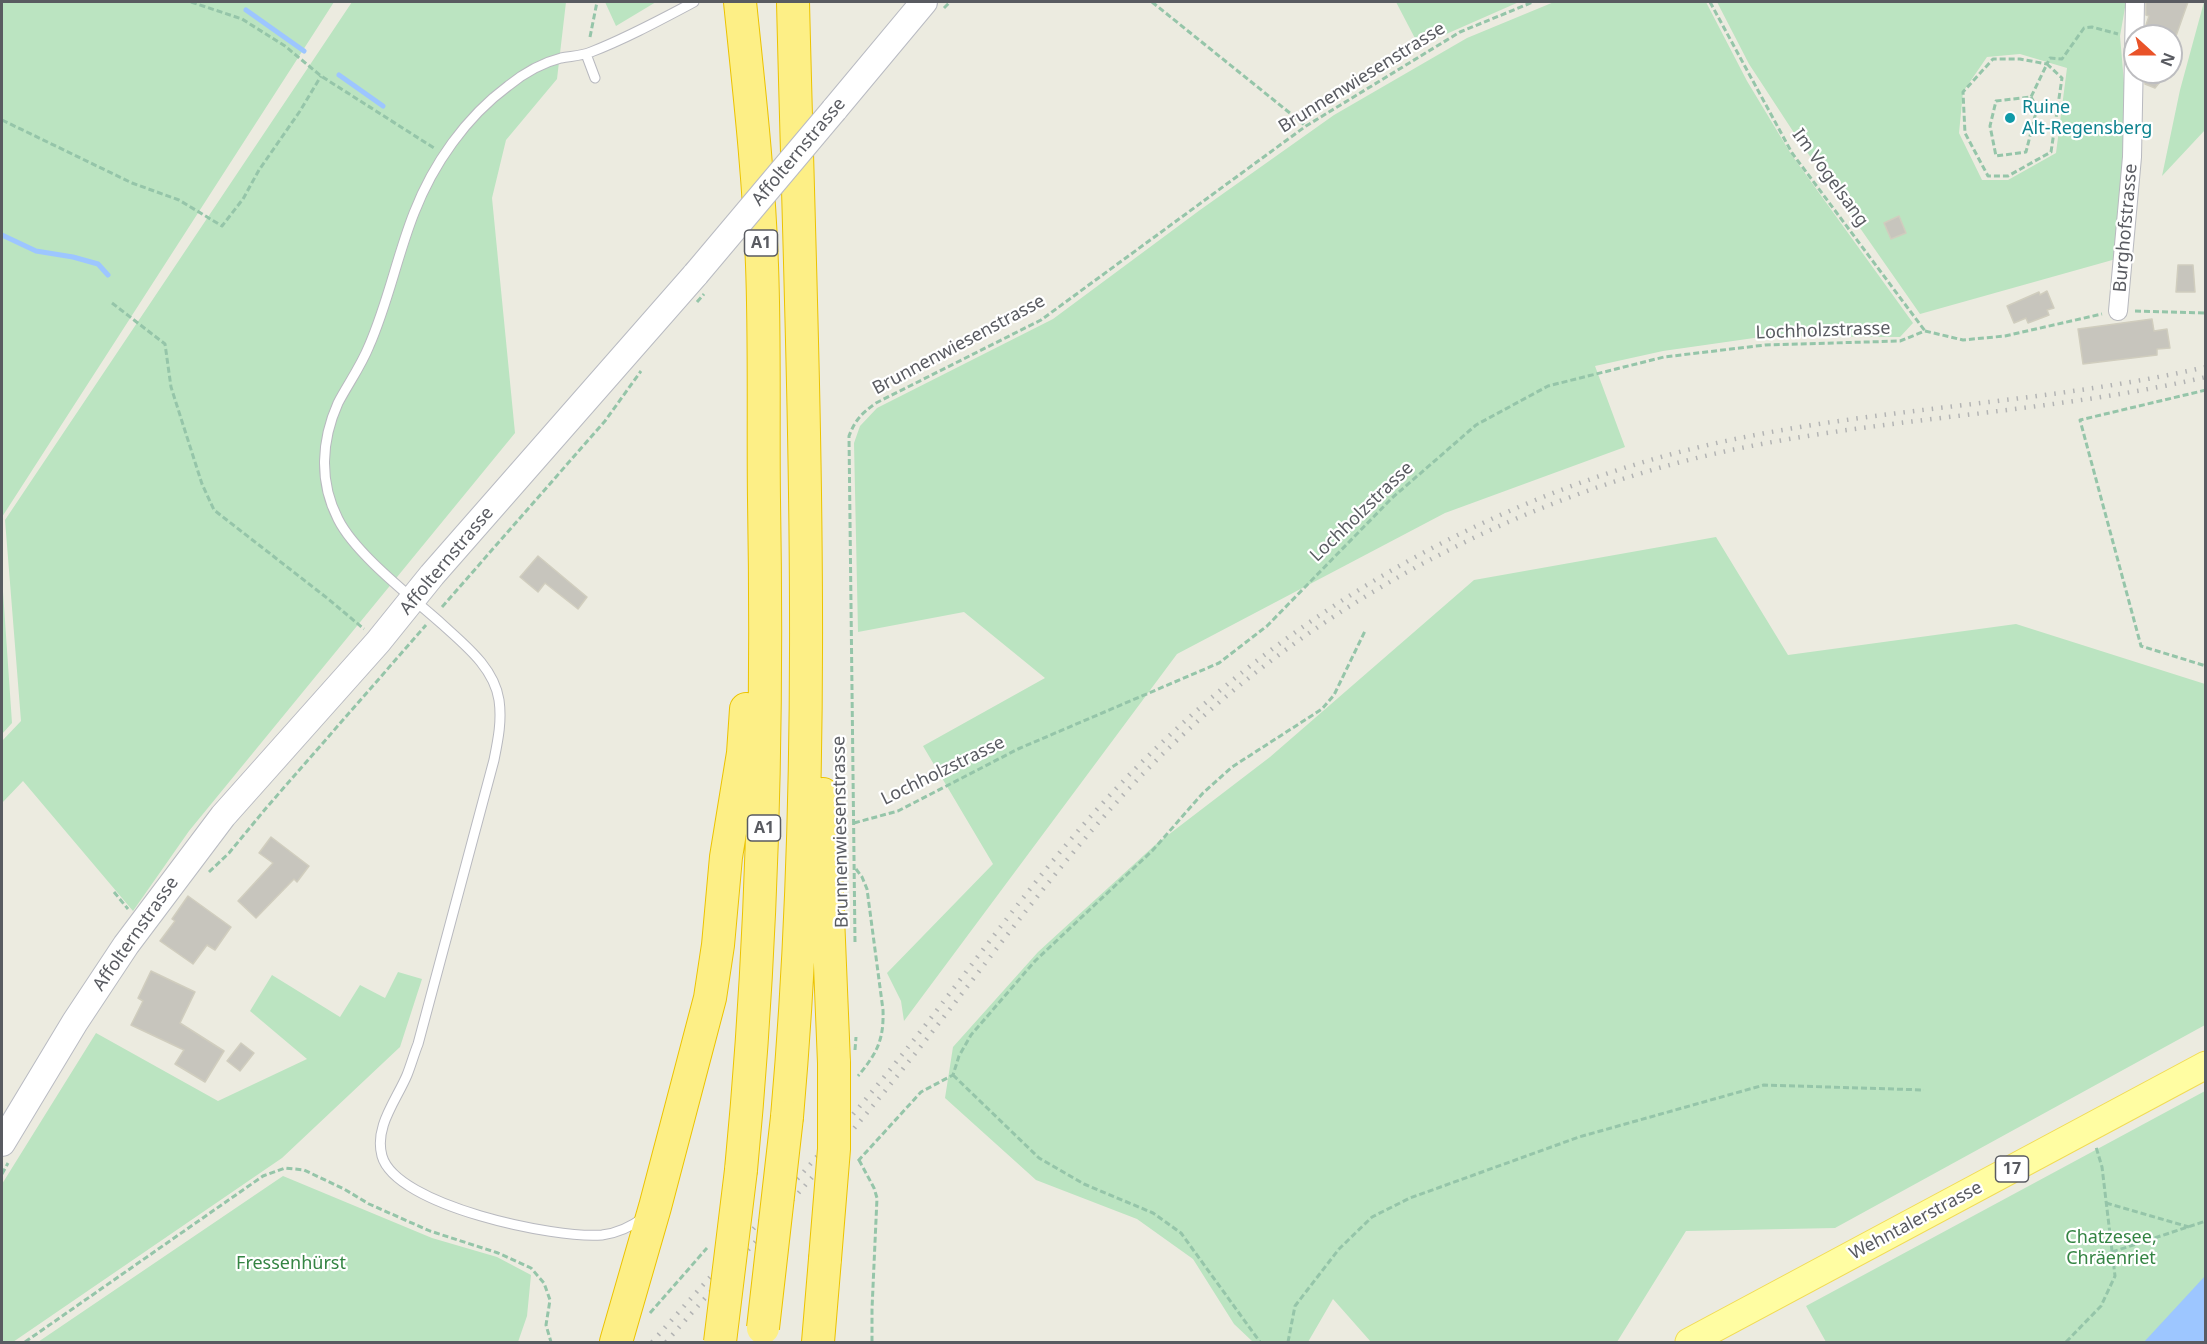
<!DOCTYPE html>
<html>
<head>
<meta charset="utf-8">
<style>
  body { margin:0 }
  #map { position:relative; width:2207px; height:1344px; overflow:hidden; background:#ecebe0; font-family:"Noto Sans",sans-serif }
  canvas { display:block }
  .frame { position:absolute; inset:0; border:3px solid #595b61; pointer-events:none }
  .north { position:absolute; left:2123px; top:24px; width:60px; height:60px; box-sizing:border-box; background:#fff; border:2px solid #bdbdc0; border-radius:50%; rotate:111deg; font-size:16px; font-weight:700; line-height:24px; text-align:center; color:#595b61 }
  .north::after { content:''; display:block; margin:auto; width:21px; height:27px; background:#e95329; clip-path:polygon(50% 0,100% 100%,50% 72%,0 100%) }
</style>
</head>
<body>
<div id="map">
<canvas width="2207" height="1344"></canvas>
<div class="frame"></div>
<div class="north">N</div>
</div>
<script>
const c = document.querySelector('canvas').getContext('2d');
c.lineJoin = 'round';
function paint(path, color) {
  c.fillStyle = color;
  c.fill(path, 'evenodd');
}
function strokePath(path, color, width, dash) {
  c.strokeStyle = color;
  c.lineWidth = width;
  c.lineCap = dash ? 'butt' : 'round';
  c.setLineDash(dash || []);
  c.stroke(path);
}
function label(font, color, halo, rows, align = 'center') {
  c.font = font + ' "Noto Sans",sans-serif';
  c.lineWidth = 4.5;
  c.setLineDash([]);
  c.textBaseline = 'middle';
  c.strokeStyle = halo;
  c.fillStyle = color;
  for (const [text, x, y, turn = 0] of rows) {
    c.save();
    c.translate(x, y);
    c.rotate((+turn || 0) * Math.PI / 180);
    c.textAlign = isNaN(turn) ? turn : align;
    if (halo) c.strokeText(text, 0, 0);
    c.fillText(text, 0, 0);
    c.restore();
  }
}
paint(new Path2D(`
  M2,2H334L2,517Z
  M352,2H566L557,79L506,140L492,198L515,433L189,831L133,911L23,781L2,803V741L21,721L5,520Z
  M605,2H656L616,26Z
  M1396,2H1519L1419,46Z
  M1554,2H1706L1747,81L1791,154L1913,323L1900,337L1768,336L1663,351L1595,366L1625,447L1445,513L1177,654L904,1021L901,1001L887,973L993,864L923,746L1045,678L964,612L858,632L854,443L860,426L877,408L1053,319L1200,210L1334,115L1467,38Z
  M1717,2H2126L2120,36L2125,94V158L2116,259L1920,314L1800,142L1749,64ZM2020,54L2067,68L2056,153L2008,180H1982L1959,133L1963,92L1987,57Z
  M2204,2L2205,130L2162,176L2180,90Z
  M1716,537L1788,655L2016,624L2205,684V1025L1835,1228L1686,1231L1617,1342H1371L1333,1299L1308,1342H1253L1234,1324L1193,1259L1137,1219L1036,1180L945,1098L953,1047L1038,952L1155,845L1270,757L1474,580Z
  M2,577L12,723L2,734Z
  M398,972L422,979L400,1047L282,1158L13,1342H2V1184L96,1033L218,1101L307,1059L250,1011L272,975L340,1017L360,985L385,998Z
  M2205,1091V1342H1826L1806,1306Z
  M283,1176L432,1238L497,1257L531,1275L527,1316L518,1342H38Z`), '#bbe4c1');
paint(new Path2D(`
  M2205,1276V1342H2144Z`), '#9dc6ff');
strokePath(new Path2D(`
  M246,10L304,51
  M339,75L383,106
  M2,235L36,251L73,257L98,264L108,275`), '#9dc6ff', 5);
const building = new Path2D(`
  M2146,2H2188L2176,36H2146V25L2149,16L2146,15Z
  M2145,72H2154L2164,77L2155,88L2145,84Z
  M1899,216L1906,233L1891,239L1884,223Z
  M2178,265H2193L2195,292H2176Z
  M2047,291L2054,308L2047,310L2049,315L2028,323L2026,318L2014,323L2007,306L2039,292L2040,295Z
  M2152,319L2154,331L2167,329L2170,348L2157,349V355L2083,364L2078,329Z
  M538,556L587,597L578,609L545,583L538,592L520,577Z
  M271,837L309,866L297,882L294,879L256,918L238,901L273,863L259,853Z
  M188,896L231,927L215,950L207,945L193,964L160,941L175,921L172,919Z
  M151,971L195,992L180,1023L224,1051L205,1082L175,1064L184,1050L131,1025L143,1001L138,998Z
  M241,1043L254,1053L240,1071L227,1061Z`);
paint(building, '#c7c5bd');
strokePath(building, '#d0cdbe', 1.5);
const lane = new Path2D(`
  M586,54L595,78
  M644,1217C631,1227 618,1233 602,1235C556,1239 396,1206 382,1156C374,1127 396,1101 407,1075C411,1065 414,1054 418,1044L494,760C498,740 502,721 499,700C494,668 466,646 443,625C413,598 356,555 338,519C319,482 321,441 338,403C348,384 361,366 369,346C388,303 397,256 414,213C433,164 466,117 508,86C524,73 541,63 561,58C571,56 581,56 591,52C627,38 660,20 694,2`);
const street = new Path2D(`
  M2118,311L2132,157L2135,2`);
const secondary = new Path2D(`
  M834,110L924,2
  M2,1143L75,1022L126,945L223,816L378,642L432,575L696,274`);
const primary = new Path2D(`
  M1689,1342L2206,1065`);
const highway = new Path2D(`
  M740,2C749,89 759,177 762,265C765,344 763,422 764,500C768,726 763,945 741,1170
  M823,794L834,1063
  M787,1117C820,746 802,373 793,2
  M616,1342L655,1207L710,998L718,945L726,857L743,753L746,709
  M818,1342L825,1259`);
strokePath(lane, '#b8b9bf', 11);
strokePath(street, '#b8b9bf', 20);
strokePath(secondary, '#b9bbc2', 28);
strokePath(primary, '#f1db54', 29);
strokePath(highway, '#ecc300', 34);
strokePath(new Path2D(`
  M191,2L242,19L285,46L321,76L434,148
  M1152,2L1306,126
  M1710,2L1792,153L1925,331
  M944,8L950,2
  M590,37L597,2
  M2031,97L2037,108L2026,152L1996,156L1990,126L1996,101L2031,97L2047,64L2062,78L2051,152L2008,176H1988L1965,133L1963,92L1993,59H2020L2047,64L2050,58L2062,59L2084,28L2092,27L2118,34
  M2,120L132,183L179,200L222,226L243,199L259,170L300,111L321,76
  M112,303L165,344L171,387L202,484L214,510L327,598L364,629
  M2135,311L2206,313
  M1925,331L1963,340L2005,336L2102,314
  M2206,390L2080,420L2141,646L2206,666
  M442,607L605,421L641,371
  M854,823L898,811L1018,749L1219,663L1267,626L1392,498L1476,425L1548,386L1664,357L1765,345L1900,341L1925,331
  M856,869L862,877L867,889L883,1010C884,1040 877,1053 858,1076
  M209,872L229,853L267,807L426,625
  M114,892L128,909
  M855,942L849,436C855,420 862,413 876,403L1041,320L1306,126L1460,32L1533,2
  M953,1075L1039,1158L1084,1184L1153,1213L1181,1233L1260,1342
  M859,1160L874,1188L877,1198L872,1309V1342
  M858,1161L921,1092L953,1075L959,1056L971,1035L1035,961L1152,851L1203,793L1232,767L1322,709L1334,695L1365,631
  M2,1174L8,1163
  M2106,1203L2189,1227
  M2112,1252L2206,1221
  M650,1313L707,1248
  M25,1342L263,1176L285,1168L304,1170L344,1189L369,1204L430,1231L498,1253L531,1268L544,1283L550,1300L546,1325L551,1342
  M1288,1342L1295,1306L1339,1249L1372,1217L1410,1198L1579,1137L1764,1085L1924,1090
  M2066,1342L2101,1306L2115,1276L2102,1167L2096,1147`), '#95c5a9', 3, [6, 3]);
strokePath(lane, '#fff', 9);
strokePath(street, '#fff', 18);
strokePath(secondary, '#fff', 26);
strokePath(primary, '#fffda2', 27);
strokePath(highway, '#fdef86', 32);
strokePath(new Path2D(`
  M652,1342C733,1251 816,1161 893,1066C960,983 1020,896 1091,816C1242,646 1435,522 1654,459C1834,407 2023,409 2206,367
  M666,1342C744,1254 824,1167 898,1075C978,976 1051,871 1139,778C1280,631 1462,524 1659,468C1837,417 2025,419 2206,377`), '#b3b4b4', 4.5, [1.5, 8]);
const secondaryBridge = new Path2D(`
  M696,274L834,110`);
const highwayBridge = new Path2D(`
  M825,1259L834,1149V1063
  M763,1328L787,1117
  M720,1342L741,1170`);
strokePath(secondaryBridge, '#b9bbc2', 28, []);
strokePath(highwayBridge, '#ecc300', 34, []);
strokePath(new Path2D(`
  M697,302L704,294
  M855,1050L856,1037`), '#95c5a9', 3, [6, 3]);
strokePath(secondaryBridge, '#fff', 26);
strokePath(highwayBridge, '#fdef86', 32);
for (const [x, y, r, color] of [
  [2010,118,6,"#0f9aa8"]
]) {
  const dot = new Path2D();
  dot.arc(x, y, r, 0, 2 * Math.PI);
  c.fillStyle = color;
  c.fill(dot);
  strokePath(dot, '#fff', 2);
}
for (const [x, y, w] of [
  [761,243,33],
  [764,828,33],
  [2012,1169,33]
]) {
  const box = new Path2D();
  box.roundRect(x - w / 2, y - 13, w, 26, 4.5);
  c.fillStyle = '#fff';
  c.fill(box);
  strokePath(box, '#595b61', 1.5);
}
label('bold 16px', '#595b61', null, [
  ["A1",761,243],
  ["A1",764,828],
  ["17",2012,1169]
]);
label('18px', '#595b61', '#fff', [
  ["Brunnenwiesenstrasse",1362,78,-32],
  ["Affolternstrasse",799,152,-50],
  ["Im Vogelsang",1830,178,54],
  ["Burghofstrasse",2126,228,-85],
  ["Lochholzstrasse",1823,331,-2],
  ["Brunnenwiesenstrasse",959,345,-28],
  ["Lochholzstrasse",1362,512,-44],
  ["Affolternstrasse",447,561,-50],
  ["Lochholzstrasse",943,771,-26],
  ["Brunnenwiesenstrasse",841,832,-91],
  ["Affolternstrasse",136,934,-55],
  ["Wehntalerstrasse",1916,1221,-28]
]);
label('18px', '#0d838f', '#fff', [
  ["Ruine",2022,108],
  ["Alt-Regensberg",2022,129]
], 'left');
label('18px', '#348443', '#fff', [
  ["Chatzesee,",2111,1238],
  ["Chräenriet",2111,1259],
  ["Fressenhürst",291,1264]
]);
</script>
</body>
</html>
